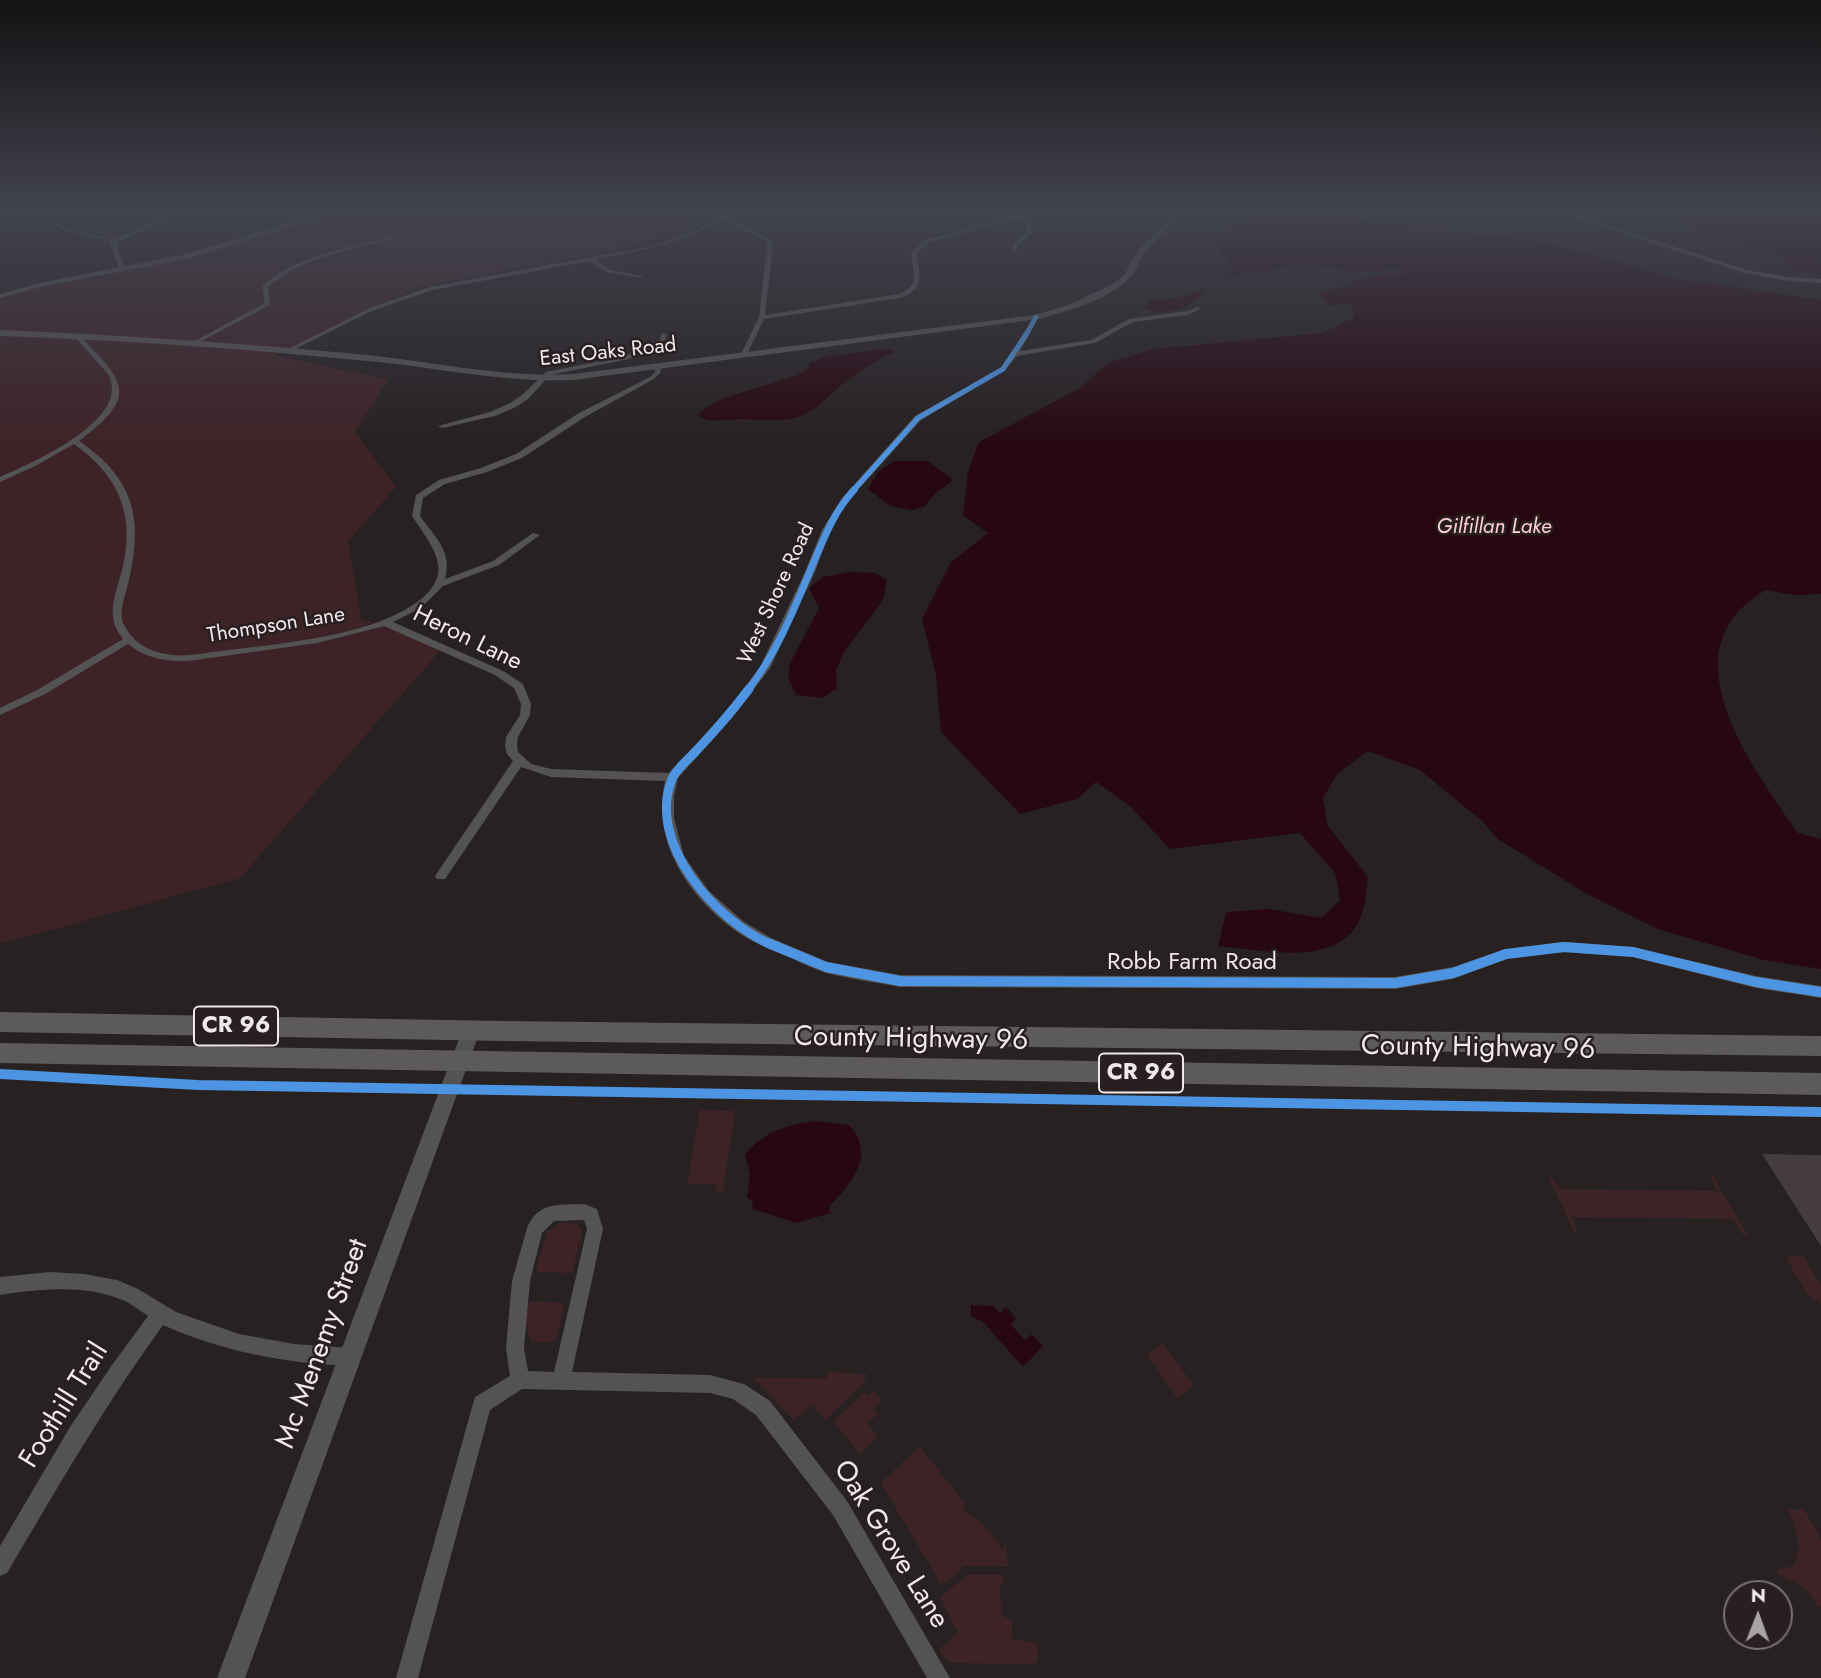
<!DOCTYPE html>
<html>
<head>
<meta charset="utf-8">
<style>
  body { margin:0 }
  #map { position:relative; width:1821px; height:1678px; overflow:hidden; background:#272122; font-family:Jost,sans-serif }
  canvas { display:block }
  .north { position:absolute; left:1723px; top:1580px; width:70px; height:70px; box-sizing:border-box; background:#291f20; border:2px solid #797071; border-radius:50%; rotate:1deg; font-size:19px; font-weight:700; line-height:28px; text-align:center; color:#f0e9ea }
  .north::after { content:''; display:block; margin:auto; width:24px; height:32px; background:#aaa3a4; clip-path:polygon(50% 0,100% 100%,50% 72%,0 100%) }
</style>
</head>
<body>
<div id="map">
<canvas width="1821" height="1678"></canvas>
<div class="north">N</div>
</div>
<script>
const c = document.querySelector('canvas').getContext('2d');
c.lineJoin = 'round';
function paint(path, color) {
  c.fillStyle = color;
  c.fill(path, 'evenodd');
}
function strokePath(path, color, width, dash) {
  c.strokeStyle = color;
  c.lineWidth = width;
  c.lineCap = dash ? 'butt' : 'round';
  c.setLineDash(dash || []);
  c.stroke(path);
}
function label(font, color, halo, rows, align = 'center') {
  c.font = font + ' Jost,sans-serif';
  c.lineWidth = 5;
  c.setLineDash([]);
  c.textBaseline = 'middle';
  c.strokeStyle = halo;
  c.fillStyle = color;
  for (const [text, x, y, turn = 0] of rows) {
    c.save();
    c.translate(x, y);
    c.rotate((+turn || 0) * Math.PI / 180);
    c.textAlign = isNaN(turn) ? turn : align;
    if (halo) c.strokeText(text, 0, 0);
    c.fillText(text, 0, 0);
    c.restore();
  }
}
paint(new Path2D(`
  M344,211H663L684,214L694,222L635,245L414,288L275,355L388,380L355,432L396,487L348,541L361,619L416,635L439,652L240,878L0,944V295L93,278L222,247Z
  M700,1110L735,1111L723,1191H716V1184H687Z
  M1549,1173L1559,1189L1717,1191L1711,1177L1712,1174L1748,1236L1742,1234L1733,1219L1572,1217L1578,1232L1576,1235L1548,1176Z
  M561,1222L577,1224L582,1231L573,1271L569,1273L538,1272L536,1270L547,1232Z
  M1803,1255L1821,1286V1304L1807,1295L1786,1257Z
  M531,1301L564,1303L559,1333L552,1343L530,1341L524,1312Z
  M1163,1343L1194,1386L1177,1398L1147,1354Z
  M827,1372L867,1374L863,1384L825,1420L811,1405L794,1420L753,1377L826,1379Z
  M874,1390L882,1400L873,1408L878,1414L868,1423L878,1437L860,1455L834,1421L864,1392L868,1395Z
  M919,1446L964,1502L963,1510L983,1524L1002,1549L1006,1545L1008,1567L964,1566L942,1586L881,1483Z
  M1804,1509L1821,1539V1607H1817C1811,1589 1795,1581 1778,1575L1776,1570L1793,1566C1804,1547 1796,1529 1788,1510Z
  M967,1575H1003V1585H1000L1002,1616L1012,1620V1639L1037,1643L1038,1660L1034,1664L952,1663L942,1657L940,1648L958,1633L940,1597Z`), '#3d2327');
paint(new Path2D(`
  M1245,211H1362L1354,216L1370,222L1543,242L1679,279L1821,300V594L1795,595L1766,590C1662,649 1753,767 1798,833L1821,839V969L1764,960L1658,929L1587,894L1498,839L1482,821L1420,770L1368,751L1337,774L1323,798L1328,826L1368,877C1366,891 1365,912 1357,925C1330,968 1259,949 1218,946L1226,912L1268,909L1322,918L1340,900L1335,873L1300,833L1170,849L1131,807L1096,782L1077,799L1020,814L941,732L936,675L922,619L951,562L988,533L963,515L968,472L979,442L1080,388L1108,363L1153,349L1322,333L1353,318L1354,309L1348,304L1330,306L1318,292L1347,287L1355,280L1375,275L1407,273L1405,269L1347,270L1303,265L1223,277L1234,270L1215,243L1219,233L1245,221Z
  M1754,211H1821V258L1815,259L1821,266V275L1788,268L1782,255L1692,227L1673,217L1675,213L1758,217Z
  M1204,289V294L1182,309L1162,312L1146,309L1145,306L1152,300L1177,298Z
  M883,349L893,350L894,352C874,361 856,374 839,387C825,399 815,412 795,418C778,422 759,419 741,419C728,419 710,424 699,416L700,412L718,400L797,375L809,368L810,363L824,357Z
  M894,461H928L953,480L935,494L924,507L912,510L890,506L868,489L878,472Z
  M850,572L875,573L887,580L883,600L844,652L836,671L837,688L823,698L796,695L788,678L790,663L819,608L809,588L823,577Z
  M815,1121L849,1125C877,1155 851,1184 829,1207L831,1213L796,1223L753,1209L752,1200L747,1198L750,1175L745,1155C764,1131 786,1125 815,1121Z
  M971,1305L993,1306L1000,1313L1006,1307L1016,1318L1011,1325L1025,1340L1032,1334L1043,1346L1023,1367L982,1321L971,1317Z`), '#270810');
paint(new Path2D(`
  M1762,1154L1821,1155V1246Z`), '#453c3d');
paint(new Path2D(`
  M167,211H172L166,220L116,243L125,270L122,272L119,270L110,243L107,240L63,230L52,223L57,222L67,228L113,240L162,218Z
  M691,211H702L723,216L731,211H738L728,217L770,239L773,246L765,315L899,294C921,285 913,274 911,253L923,241L1031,211H1040L1023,217L1030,222L1033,232L1019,245L1016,252L1011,251L1014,243L1027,232L1025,223L1018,218L927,243L917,253C919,277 926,289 900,298L764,319L747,354L744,356L741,354L759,317L767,246L766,241L724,220C678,244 645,250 595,259L610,270L642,276V278L606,272L589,261L433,290L374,310L291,351L286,350L370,308L430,287L657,245L693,232L719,218Z
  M1555,211H1564L1747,270L1788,277L1821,279V283L1788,281L1744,273Z
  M397,235L399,238C355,249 303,256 268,287L270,305L196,344L191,343L265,303L262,287C294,255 354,246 397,235Z
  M1197,307L1202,308L1188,315L1133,322L1095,343L1017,356L1005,370L921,420L848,501L830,530L815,572L770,668L733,717L678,778L674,796V818L684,856L709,891L743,921L771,938L828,962L900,975L1395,977L1453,967L1506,949L1564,942L1633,947L1756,976L1821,986V998L1756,988L1633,957L1564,952L1507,959L1453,979L1395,989L900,987C875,982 850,979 826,973C814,969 802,963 791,958C771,950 751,942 733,929C686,893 652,841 665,781L551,777L521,767L445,879H437L435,876L437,873L513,761L507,754L505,746L506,737L520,715L521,704L514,688L495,675L384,626L317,643L188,661C166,662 145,658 128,644L45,694L0,715V708L37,690L123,639C102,613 119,590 124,561C134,510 116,474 74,444L35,466L0,482V477C31,463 133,420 108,374L74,336V334H78C124,381 141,395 79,441C135,479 144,520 128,584C125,596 118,613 124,625C131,639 145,650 161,653C183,659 207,652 229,650C285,643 366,636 413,605C458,575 434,549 412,516L416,495L439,480L481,468L516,454L579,413L650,377L655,372L656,365H660L661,372L654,379L585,417L522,458L487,472L445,484L423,498L420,516C435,537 453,552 445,579L493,561L533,533L540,535L499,565L443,586L421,608L393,622L503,671L523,684L531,704L530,715L518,737L517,746L518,752L531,764L551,769L669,773L725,713L760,667L805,572L822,530L842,498L915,416L1001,368L1012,353L1034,316L1039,317L1020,351L1091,340L1129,319L1187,311Z
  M664,333L667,335L665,341L629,359L550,375L528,399L516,407L495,416L442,428L438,426L490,412L510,403L522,395L546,372L625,356L660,339L661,335Z
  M584,1204L597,1209L603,1229L572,1372L710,1375L744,1384L770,1401L847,1501L950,1678H927L833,1515L756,1415L733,1399L710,1393L522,1389L490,1410L418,1678H396L473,1404L475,1397L510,1376L506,1348L512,1281L527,1228C538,1201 560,1205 584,1204ZM584,1220L587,1229L554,1372L528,1371L524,1348L530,1281L542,1233L554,1221Z
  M50,1272L84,1274L117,1280L138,1289L176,1312L239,1334L294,1344L350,1348L356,1351L359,1357L356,1363L350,1366C284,1363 224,1352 163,1325C105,1405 57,1488 7,1573L0,1576V1546L70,1427L112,1365L148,1316C140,1311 133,1305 125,1301C86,1284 40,1289 0,1295V1277Z`), '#545353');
paint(new Path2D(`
  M330,211H342L186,259L40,287L0,298V294L39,283L182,255Z
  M1173,211H1180C1169,230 1158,237 1145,252C1139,259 1137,269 1131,276C1113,299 1066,311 1039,319L573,380C503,383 436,367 367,361C245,349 122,340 0,336V330C122,335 245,343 367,355C436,362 503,378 573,374L1035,315L1071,304L1113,284L1125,274L1138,250L1162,229Z
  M471,1023L478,1025L480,1031L245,1678H217L462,1031L464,1025Z`), '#545353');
paint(new Path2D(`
  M0,1012L503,1021L1821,1036V1056L503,1041L0,1032Z
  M0,1043L1821,1073V1095L0,1063Z`), '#5d5a5b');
strokePath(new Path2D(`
  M1026,335L1036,317`), '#4d94e3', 4.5);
strokePath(new Path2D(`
  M852,492L918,418L1003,369L1027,333`), '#4d94e3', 5);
strokePath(new Path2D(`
  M747,691C775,656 793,612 810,571C823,541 832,514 854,490`), '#4d94e3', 7);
strokePath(new Path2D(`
  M749,689C732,711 715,731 696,751C689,759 676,769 672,779C646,844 717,922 772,945`), '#4d94e3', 9);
strokePath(new Path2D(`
  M768,943L826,967L900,981L1395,983L1453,973L1506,954L1564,947L1633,952L1756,982L1821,992
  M0,1074L198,1085L1821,1112`), '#4d94e3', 10);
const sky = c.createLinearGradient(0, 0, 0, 446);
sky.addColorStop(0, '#151213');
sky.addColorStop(0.47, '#41434f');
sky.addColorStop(1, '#41434f00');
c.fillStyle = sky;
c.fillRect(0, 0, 1821, 446);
label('21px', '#f0e9ea', '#291f20', [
  ["East Oaks Road",608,353,-6],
  ["West Shore Road",777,594,-65],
  ["Thompson Lane",276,626,-9]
]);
label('italic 21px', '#ffd1d7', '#291f20', [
  ["Gilfillan Lake",1494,528]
]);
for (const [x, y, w] of [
  [236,1026,84],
  [1141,1073,84]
]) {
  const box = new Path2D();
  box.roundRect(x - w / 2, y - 19.5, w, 39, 5);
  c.fillStyle = '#291f20';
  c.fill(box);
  strokePath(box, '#f0e9ea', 2);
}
label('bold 23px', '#f0e9ea', null, [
  ["CR 96",236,1026],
  ["CR 96",1141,1073]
]);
label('24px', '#f0e9ea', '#291f20', [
  ["Heron Lane",467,639,26],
  ["Robb Farm Road",1192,963]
]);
label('28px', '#f0e9ea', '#291f20', [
  ["County Highway 96",911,1040,1],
  ["County Highway 96",1478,1049,1],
  ["Mc Menemy Street",323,1344,-70],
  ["Foothill Trail",65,1406,-58],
  ["Oak Grove Lane",890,1545,58]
]);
</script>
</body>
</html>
